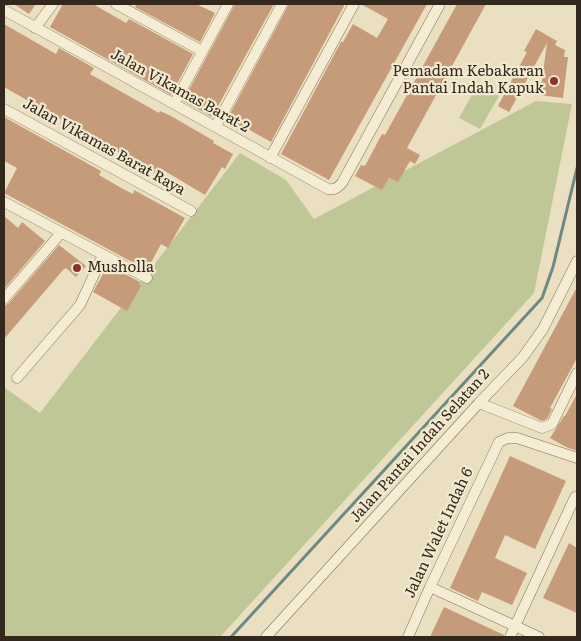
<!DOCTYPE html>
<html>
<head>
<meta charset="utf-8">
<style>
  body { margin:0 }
  #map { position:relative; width:581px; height:641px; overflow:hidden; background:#eadfc1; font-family:Literata,serif }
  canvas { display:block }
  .frame { position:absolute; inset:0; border:5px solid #33281d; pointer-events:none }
</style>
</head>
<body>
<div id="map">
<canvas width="581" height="641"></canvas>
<div class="frame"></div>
</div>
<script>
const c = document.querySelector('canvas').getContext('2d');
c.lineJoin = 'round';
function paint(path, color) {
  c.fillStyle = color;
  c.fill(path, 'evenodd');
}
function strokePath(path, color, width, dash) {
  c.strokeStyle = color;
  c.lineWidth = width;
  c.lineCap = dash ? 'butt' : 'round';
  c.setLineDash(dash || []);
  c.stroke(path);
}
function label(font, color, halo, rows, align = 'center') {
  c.font = font + ' Literata,serif';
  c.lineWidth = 4.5;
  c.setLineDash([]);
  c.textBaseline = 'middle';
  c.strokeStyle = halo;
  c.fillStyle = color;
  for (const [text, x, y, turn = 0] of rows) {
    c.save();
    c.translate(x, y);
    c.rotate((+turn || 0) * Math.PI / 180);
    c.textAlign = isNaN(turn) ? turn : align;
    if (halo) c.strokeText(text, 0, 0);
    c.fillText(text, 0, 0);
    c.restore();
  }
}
paint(new Path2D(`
  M479,82L500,94L480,129L459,118Z
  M536,101L572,104L534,293L220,637H4V387L40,413L240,153L286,180L314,219Z`), '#c0c796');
strokePath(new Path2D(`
  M231,637L542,298L553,267L577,168`), '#6c8983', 3);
paint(new Path2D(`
  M14,4H36L29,14Z
  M63,4H93L126,23L129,19L193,54L171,95L50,27Z
  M137,4H196L215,13L200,42L135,7Z
  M235,4H274L212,117L183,101Z
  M289,4H345L271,142L246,128L244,133L225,123Z
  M361,4H427L329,180L281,154L341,42H343L353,24L377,38L388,19Z
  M457,4H486L407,148L420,155L415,164L410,161L398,182L389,178L382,190L355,176L361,165L365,166L382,134L385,135Z
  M4,24L56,54L59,48L94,68L90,74L159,113L160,111L171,116L214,141L213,143L233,154L225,169L222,167L205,195L160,168L157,174L4,87Z
  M536,29L557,41L555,45L565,50L564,57H568L563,98L540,95L547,43L509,112L498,106L527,52L524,51Z
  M4,117L101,171L99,175L123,189L133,194L134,190L185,218L168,248L161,244L147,270L4,193L17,168L4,161Z
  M4,216L18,228L22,222L45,241L4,289Z
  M59,245L86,266L76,277L66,268L63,270L4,339V306L9,303Z
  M108,265L140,282L139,284L141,286L127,311L93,292Z
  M577,287V358L550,408L552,409L547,419L542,421L513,406Z
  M577,394V451L566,447L550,438L564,416H565Z
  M510,456L566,481L535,549L505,535L495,558L527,573L512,605L482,592L478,601L450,588Z
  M569,543L577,548V613L543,598Z
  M444,607L504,635L503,637H430Z`), '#c59b7a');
const minor = new Path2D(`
  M116,4L202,51
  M4,10L328,189C335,190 337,188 342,183L440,4
  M35,28L53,4
  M174,104L228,4
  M4,109L191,211
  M216,126L282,4
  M270,158L354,4
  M4,202L147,278
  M4,299L61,233
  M17,378L80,305L103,255
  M479,403L542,428L552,424L577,373
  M430,587L539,637
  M266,637L479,403L523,357L543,329L577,261
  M408,637L430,587L499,442L508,438H517L577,458
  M510,637L575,497`);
strokePath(minor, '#82705a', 11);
strokePath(minor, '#f5ecd4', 10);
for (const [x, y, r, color] of [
  [554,81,5,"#8c312f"],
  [77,268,5,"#8c312f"]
]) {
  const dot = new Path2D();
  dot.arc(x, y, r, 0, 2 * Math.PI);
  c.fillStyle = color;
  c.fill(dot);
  strokePath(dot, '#f2e9d0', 2);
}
label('15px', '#33281d', '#f2e9d0', [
  ["Pemadam Kebakaran",544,72],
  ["Pantai Indah Kapuk",544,89],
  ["Musholla",87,268,"left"]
], 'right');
label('15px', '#33281d', '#f2e9d0', [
  ["Jalan Vikamas Barat 2",180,91,29],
  ["Jalan Vikamas Barat Raya",104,147,29],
  ["Jalan Pantai Indah Selatan 2",420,446,-48],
  ["Jalan Walet Indah 6",439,533,-65]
]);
</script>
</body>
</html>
